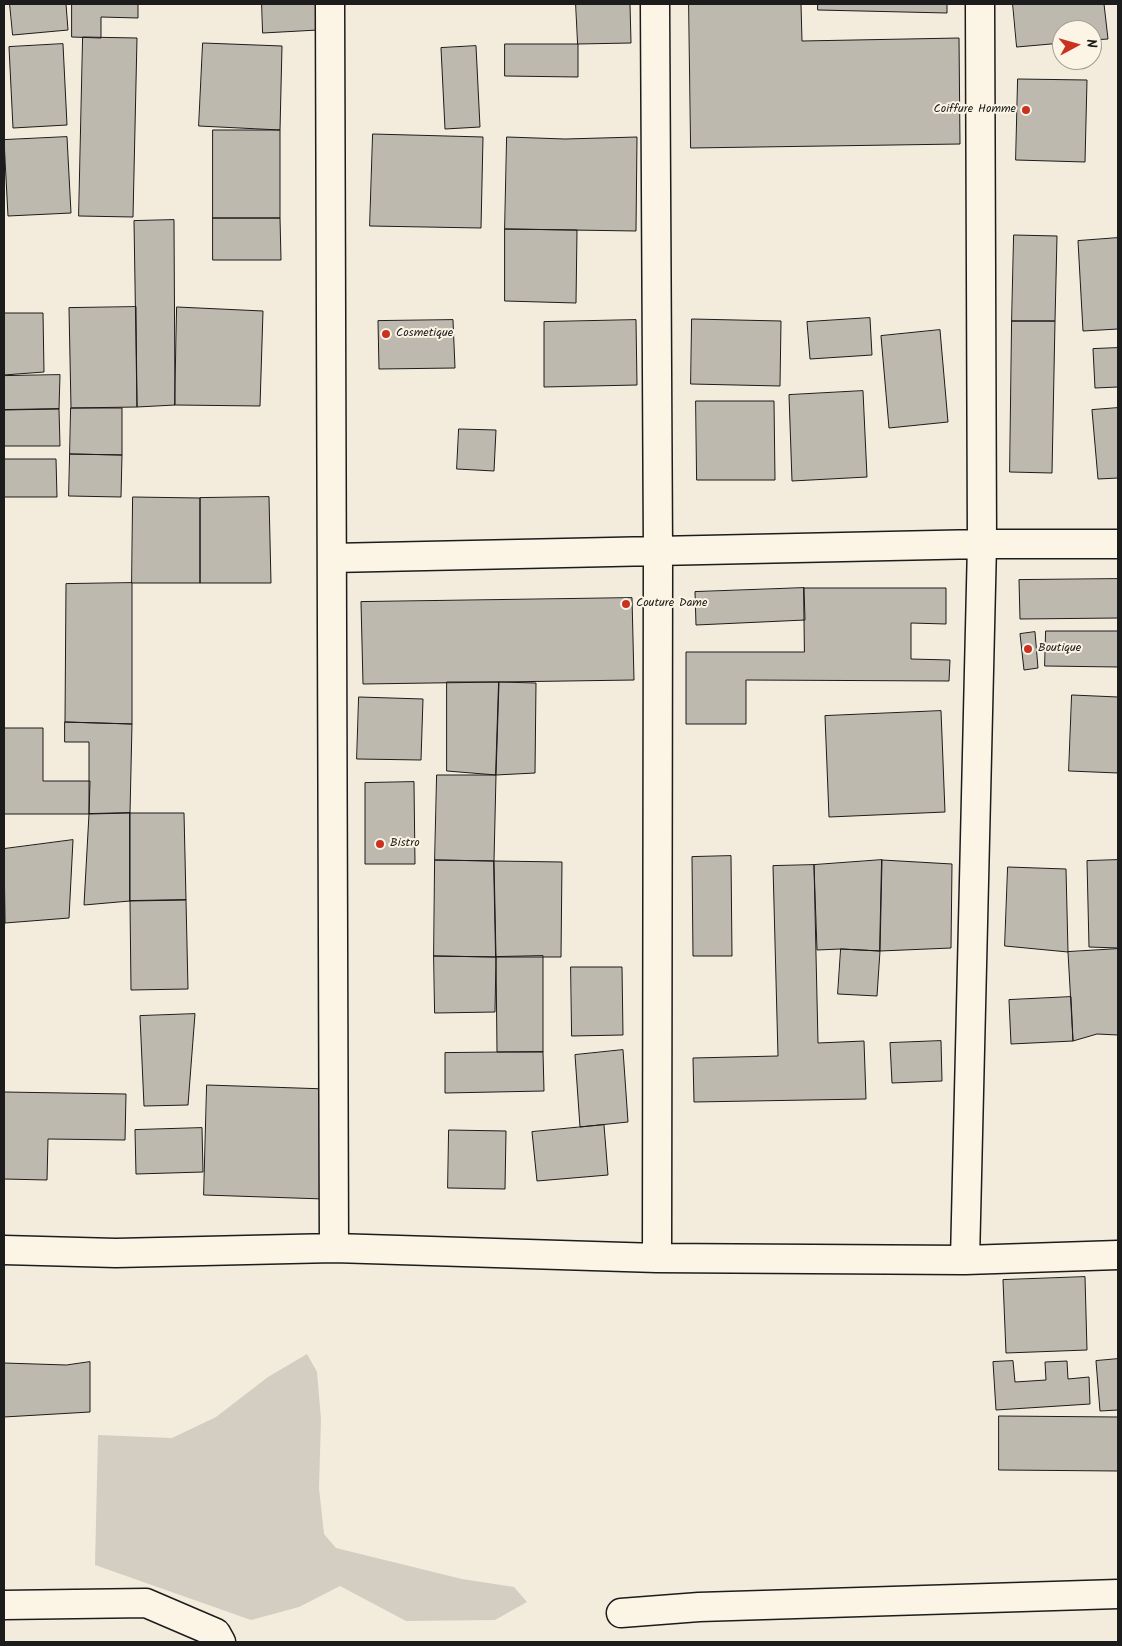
<!DOCTYPE html>
<html>
<head>
<meta charset="utf-8">
<style>
  body { margin:0 }
  #map { position:relative; width:1122px; height:1646px; overflow:hidden; background:#f3ecdd; font-family:Kalam,sans-serif }
  canvas { display:block }
  .frame { position:absolute; inset:0; border:5px solid #1c1c1c; pointer-events:none }
  .north { position:absolute; left:1052px; top:20px; width:50px; height:50px; box-sizing:border-box; background:#fcf5e5; border:1px solid #a29e95; border-radius:50%; rotate:84deg; font-size:14px; font-weight:700; line-height:20px; text-align:center; color:#1c1c1c }
  .north::after { content:''; display:block; margin:auto; width:18px; height:22px; background:#c8321e; clip-path:polygon(50% 0,100% 100%,50% 72%,0 100%) }
</style>
</head>
<body>
<div id="map">
<canvas width="1122" height="1646"></canvas>
<div class="frame"></div>
<div class="north">N</div>
</div>
<script>
const c = document.querySelector('canvas').getContext('2d');
c.lineJoin = 'round';
function paint(path, color) {
  c.fillStyle = color;
  c.fill(path, 'evenodd');
}
function strokePath(path, color, width, dash) {
  c.strokeStyle = color;
  c.lineWidth = width;
  c.lineCap = dash ? 'butt' : 'round';
  c.setLineDash(dash || []);
  c.stroke(path);
}
function label(font, color, halo, rows, align = 'center') {
  c.font = font + ' Kalam,sans-serif';
  c.lineWidth = 4;
  c.setLineDash([]);
  c.textBaseline = 'middle';
  c.strokeStyle = halo;
  c.fillStyle = color;
  for (const [text, x, y, turn = 0] of rows) {
    c.save();
    c.translate(x, y);
    c.rotate((+turn || 0) * Math.PI / 180);
    c.textAlign = isNaN(turn) ? turn : align;
    if (halo) c.strokeText(text, 0, 0);
    c.fillText(text, 0, 0);
    c.restore();
  }
}
paint(new Path2D(`
  M307,1354L317,1372L321,1419L319,1488L324,1534L336,1548L462,1579L514,1587L527,1602L495,1620L406,1621L340,1586L299,1607L251,1620L95,1565L98,1435L172,1438L216,1417L268,1377Z`), '#d3cec1');
const building = new Path2D(`
  M10,4H66L68,30L13,35Z
  M72,4H138V18L101,17V38L72,37Z
  M262,4H317L318,30L263,33Z
  M576,4H630L631,43L578,44Z
  M689,4H801L802,41L959,38L960,144L691,148Z
  M818,4H947V13L818,10Z
  M1013,4H1104L1108,39L1092,40V30H1062V43L1017,47Z
  M83,37L137,38L133,217L79,216Z
  M203,43L282,46L280,130L199,126Z
  M63,44L67,125L13,128L9,47Z
  M505,44H578V77L505,76Z
  M476,46L480,127L445,129L441,48Z
  M1018,79L1087,80L1085,162L1016,160Z
  M213,130H280V218H213Z
  M373,134L483,137L481,228L370,226Z
  M67,137L71,213L8,216L4,140Z
  M507,137L565,139L637,137L636,231L505,229Z
  M213,218H280L281,260H213Z
  M174,220L175,405L137,407L134,221Z
  M505,229L577,230L576,303L505,301Z
  M1014,235L1057,236L1055,321H1012Z
  M1118,238V329L1083,331L1078,241Z
  M136,307L137,407L71,408L69,308Z
  M177,307L263,311L260,406L175,405Z
  M4,313H43L44,372L4,375Z
  M870,318L872,355L810,359L807,322Z
  M692,319L781,321L780,386L691,384Z
  M453,320L455,368L379,369L378,321Z
  M636,320L637,385L544,387V322Z
  M1012,321H1055L1052,473L1010,472Z
  M940,330L948,422L889,428L881,336Z
  M1118,348V387L1095,388L1093,349Z
  M60,375L59,409L4,410V376Z
  M863,391L867,477L792,481L789,395Z
  M696,401H774L775,480H697Z
  M71,408H122V455L70,454Z
  M1118,408V478L1098,479L1092,410Z
  M59,409L60,446H4V410Z
  M459,429L496,430L494,471L457,469Z
  M70,454L122,455L121,497L69,496Z
  M4,459H56L57,497H4Z
  M133,497L200,498V583H132Z
  M269,497L271,583H200V498Z
  M1118,579V618L1020,619L1019,580Z
  M132,583V724L65,722L66,584Z
  M804,588H946V624L911,623V659L950,660L949,681L746,680V724H686V652H804Z
  M804,588L805,620L696,625L695,592Z
  M632,598L634,680L363,684L361,602Z
  M1046,631H1118V667L1045,666Z
  M1035,632L1038,668L1024,670L1020,634Z
  M447,682H499L496,775L447,771Z
  M499,682L536,683L535,773L496,775Z
  M1072,695L1118,697V773L1069,771Z
  M359,697L423,699L421,760L357,759Z
  M941,711L945,812L829,817L825,716Z
  M65,722L132,724L130,813L89,814V742H65Z
  M4,728H43V781H90L89,814H4Z
  M437,775H496L494,861L435,860Z
  M414,782L415,864H365V783Z
  M130,813V901L84,905L89,814Z
  M130,813H184L186,900L130,901Z
  M73,840L69,918L5,923L4,849Z
  M731,856L732,956H693L692,857Z
  M435,860L494,861L496,957L434,956Z
  M882,860L952,864L951,948L880,951Z
  M882,860L880,951L841,949L817,950L814,865Z
  M1118,860V948L1089,947L1087,861Z
  M494,861L562,862L561,957H496Z
  M814,865L818,1043L864,1041L866,1099L694,1102L693,1058L778,1056L773,866Z
  M1008,867L1066,869L1068,952L1005,946Z
  M186,900L188,989L131,990L130,901Z
  M841,949L880,951L877,996L838,994Z
  M1118,949V1035L1097,1034L1073,1041L1068,952Z
  M434,956L496,957L495,1012L435,1013Z
  M543,956V1052H497L496,957Z
  M571,967H622L623,1035L572,1036Z
  M1071,997L1073,1041L1011,1044L1009,1000Z
  M195,1014L188,1105L144,1106L140,1016Z
  M941,1041L942,1081L892,1083L890,1043Z
  M623,1050L628,1122L580,1127L575,1055Z
  M543,1052L544,1091L445,1093V1053Z
  M207,1085L327,1089L324,1199L204,1195Z
  M4,1092L126,1094L125,1140L48,1139L47,1180L4,1179Z
  M604,1125L608,1175L537,1181L532,1132Z
  M202,1128L203,1172L136,1174L135,1130Z
  M449,1130L506,1131L505,1189L448,1188Z
  M1085,1277L1087,1350L1006,1353L1003,1280Z
  M1118,1359V1410L1100,1411L1096,1361Z
  M1013,1361L1015,1382L1046,1380L1045,1362L1067,1361L1068,1379L1089,1377L1090,1404L996,1410L993,1362Z
  M90,1362V1412L4,1417V1363L66,1365Z
  M999,1416L1118,1417V1471L999,1470Z`);
paint(building, '#beb9ae');
strokePath(building, '#1c1c1c', 1);
const minor = new Path2D(`
  M330,4L334,1248
  M655,4L658,552L657,1258
  M332,558L982,544H1118
  M4,1250L116,1253L334,1248L657,1258L965,1260L1118,1255
  M965,1260L982,544L980,4
  M4,1605L146,1603L216,1633L221,1642
  M621,1613L699,1607L1118,1594`);
strokePath(minor, '#1c1c1c', 31);
strokePath(minor, '#fcf5e5', 28);
for (const [x, y, r, color] of [
  [1026,110,5,"#c8321e"],
  [386,334,5,"#c8321e"],
  [626,604,5,"#c8321e"],
  [1028,649,5,"#c8321e"],
  [380,844,5,"#c8321e"]
]) {
  const dot = new Path2D();
  dot.arc(x, y, r, 0, 2 * Math.PI);
  c.fillStyle = color;
  c.fill(dot);
  strokePath(dot, '#fcf5e5', 2);
}
label('12px', '#1c1c1c', '#fcf5e5', [
  ["Coiffure Homme",1016,110,"right"],
  ["Cosmetique",396,334],
  ["Couture Dame",636,604],
  ["Boutique",1038,649],
  ["Bistro",390,844]
], 'left');
</script>
</body>
</html>
